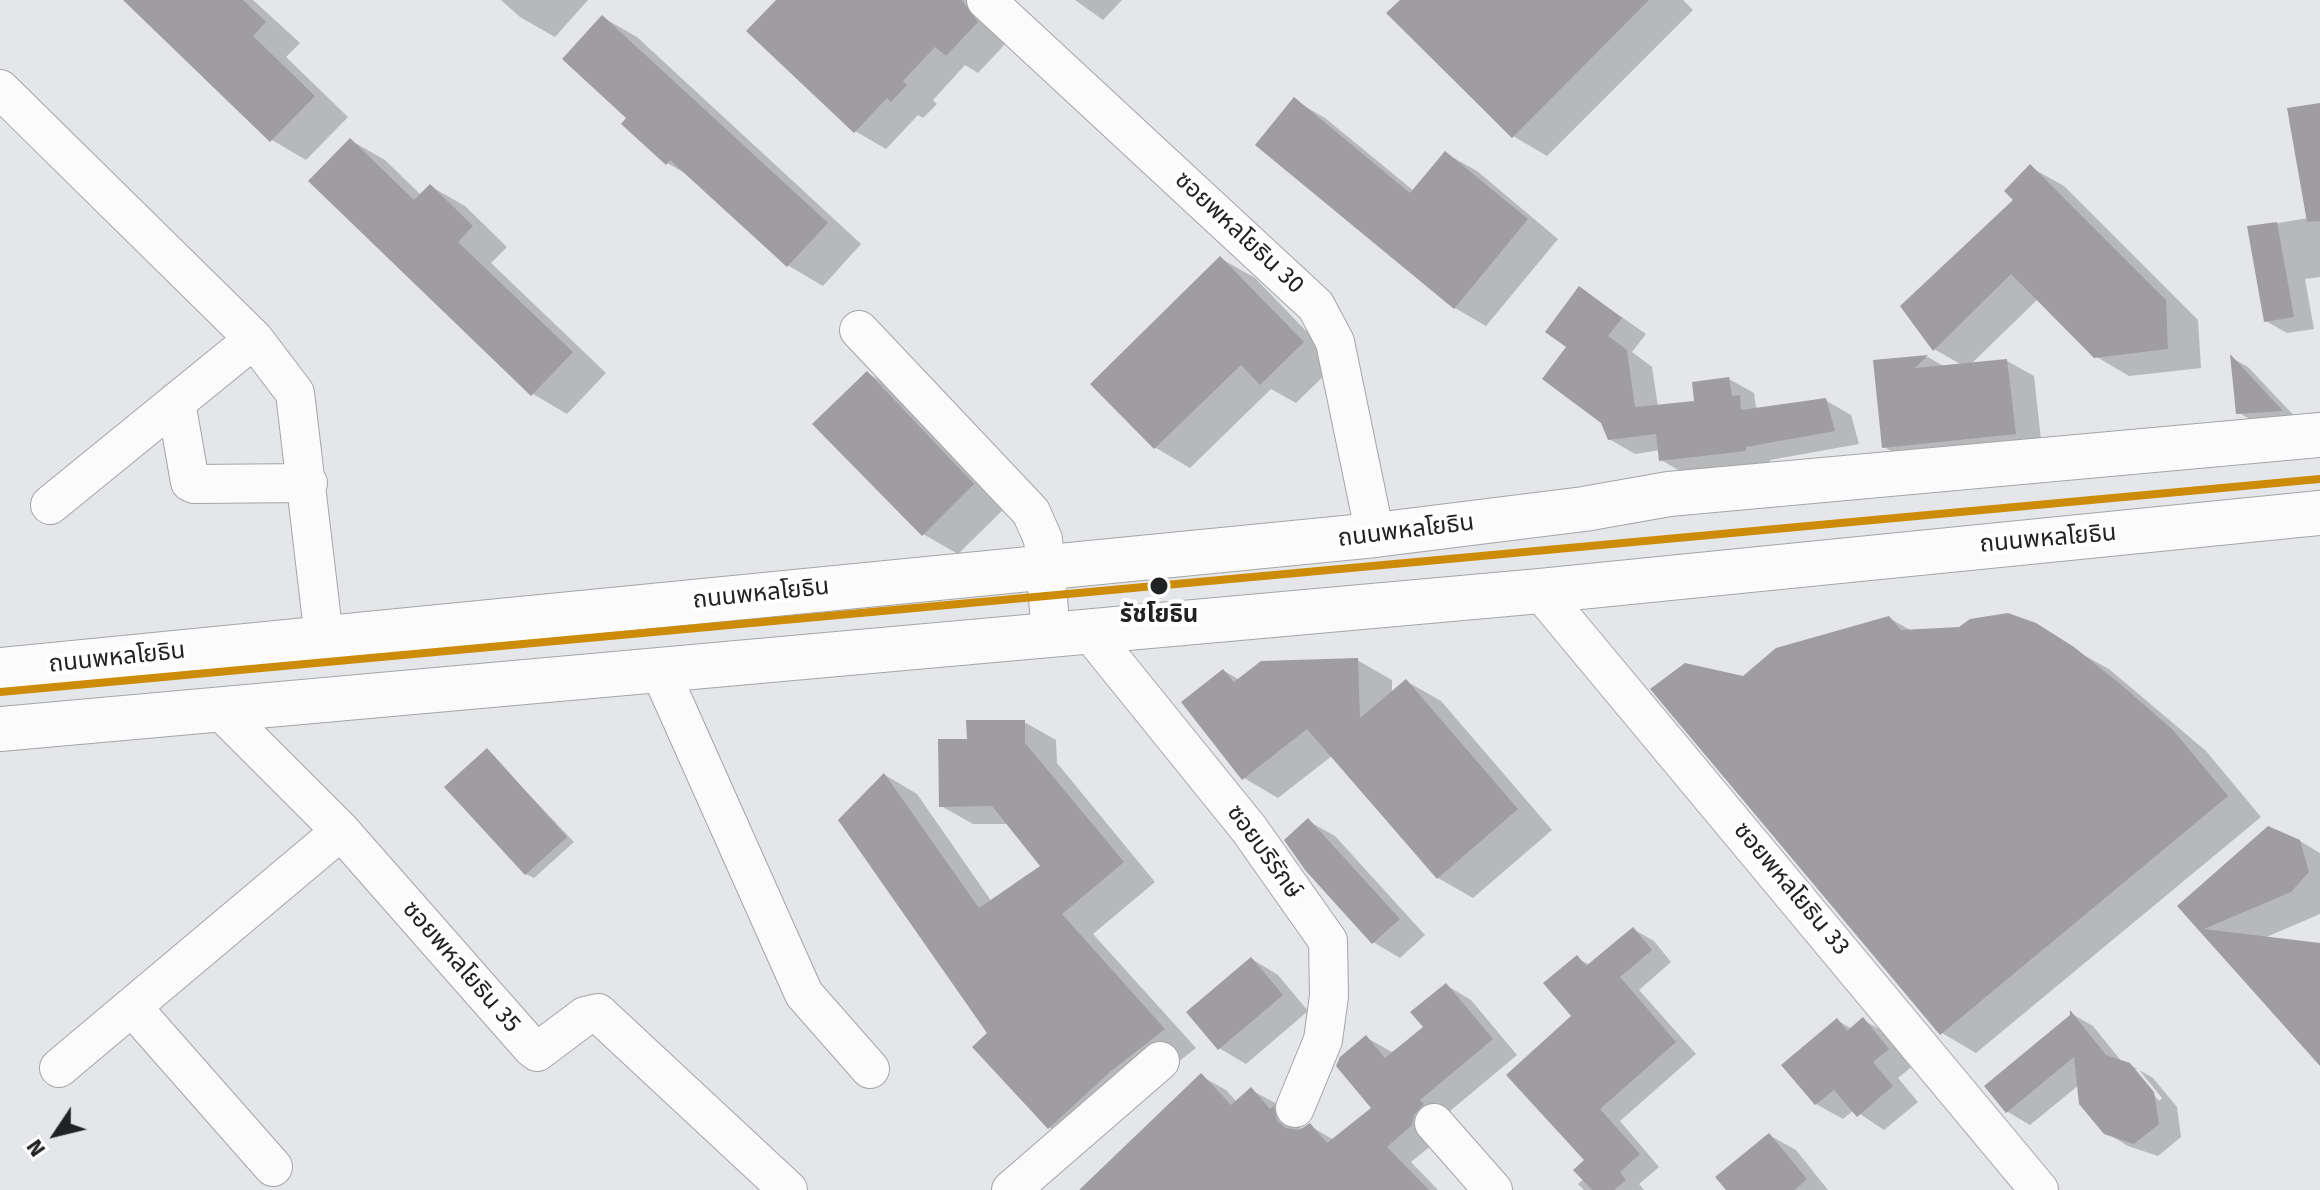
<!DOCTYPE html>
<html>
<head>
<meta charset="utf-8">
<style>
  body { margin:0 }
  #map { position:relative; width:2320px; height:1190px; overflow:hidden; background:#e4e6e9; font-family:"Fira Sans",sans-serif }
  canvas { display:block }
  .north { position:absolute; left:16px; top:1094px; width:80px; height:80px; -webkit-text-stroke:6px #fff; paint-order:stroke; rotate:235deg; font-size:22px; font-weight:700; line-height:32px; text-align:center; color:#202224 }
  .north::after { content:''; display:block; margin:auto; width:28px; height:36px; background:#202224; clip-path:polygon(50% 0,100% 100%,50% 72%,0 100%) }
</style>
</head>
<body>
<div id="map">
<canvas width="2320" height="1190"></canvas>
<div class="north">N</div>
</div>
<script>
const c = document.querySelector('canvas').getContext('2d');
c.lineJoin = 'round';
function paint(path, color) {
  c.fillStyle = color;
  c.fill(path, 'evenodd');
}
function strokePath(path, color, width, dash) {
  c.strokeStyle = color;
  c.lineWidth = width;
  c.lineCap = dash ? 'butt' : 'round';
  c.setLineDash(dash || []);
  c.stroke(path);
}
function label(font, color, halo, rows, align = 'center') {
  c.font = font + ' "Fira Sans","Noto Sans Thai",sans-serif';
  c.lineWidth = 8;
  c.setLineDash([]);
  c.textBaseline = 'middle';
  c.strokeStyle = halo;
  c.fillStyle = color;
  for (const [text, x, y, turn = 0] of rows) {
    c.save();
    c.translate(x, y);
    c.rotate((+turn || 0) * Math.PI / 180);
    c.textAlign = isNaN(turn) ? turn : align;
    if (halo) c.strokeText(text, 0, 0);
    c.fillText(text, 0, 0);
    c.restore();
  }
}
paint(new Path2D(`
  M126,0H253L300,43L286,57L348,117L306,160L272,140Z
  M501,0H588L555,37L520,17Z
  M778,0H972L1008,41L978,73L965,65L933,100L937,104L923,118L918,115L886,149L855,131Z
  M1075,0H1122L1103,20Z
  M1402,0H1683L1693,10L1547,156L1513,136Z
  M602,17L637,37L861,244L823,286L789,266L695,179L667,163L629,118Z
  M1294,100L1325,118L1414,191L1445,153L1477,171L1558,239L1486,326L1455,308Z
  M2320,105V277L2305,279L2314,329L2287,333L2266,321L2249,228L2308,218Z
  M350,140L385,160L421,195L430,186L465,206L507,247L491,263L606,373L567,414L533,394Z
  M2030,167L2064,186L2198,320L2201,368L2129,376L2095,356L2038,299L1971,364L2007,361L2034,376L2042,449L1911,462L1884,447L1875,362L1928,357L1945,367L1962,365L1934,349Z
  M1220,258L1255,278L1337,363L1296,403L1271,389L1190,468L1156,448L1093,384Z
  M1580,288L1646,334L1632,352L1652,367L1658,407L1696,402L1729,379L1754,393L1756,407L1760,409L1825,400L1851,415L1859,444L1770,460L1771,465L1687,475L1661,460L1660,450L1635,454L1609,439L1568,347Z
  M2232,358L2248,367L2298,420L2256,423L2238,412Z
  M867,373L902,393L1008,505L958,554L923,534Z
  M1889,618L1912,631L2073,649L2109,669L2206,751L2261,817L1976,1053L1942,1033L1743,678Z
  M1357,660L1392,680V693L1406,681L1441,701L1552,830L1473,898L1438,878L1333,755L1278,798L1244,778L1224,671L1240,680Z
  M1024,722L1056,740L1057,763L1155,882L1093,934L1196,1048L1144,1089L1081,1146L1049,1127L989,1033L885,775L917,794L992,902L1043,866L1009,824H973L941,806L969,741Z
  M487,750L574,842L534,878L526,874Z
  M1308,821L1335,836L1425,935L1400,958L1373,942Z
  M2300,841L2320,853V914L2264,938L2320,944V1063L2180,906Z
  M1633,929L1654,941L1671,962L1639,990L1696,1054L1620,1121L1659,1167L1639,1184L1644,1190H1584L1578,1184L1584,1179L1587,1161L1574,1016L1577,958L1590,965Z
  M1252,959L1278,975L1308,1011L1246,1064L1219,1048Z
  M1446,985L1471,1000L1517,1055L1444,1116L1438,1140L1411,1162L1438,1190H1100L1201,1076L1226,1090L1237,1102L1251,1090L1277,1104L1299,1123L1301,1131L1310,1126L1334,1140L1374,1108L1367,1038L1392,1052L1426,1027Z
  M2072,1014L2093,1026L2122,1062L2138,1069H2133L2159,1101L2162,1098L2139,1070L2153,1078L2177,1107L2181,1137L2158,1156L2128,1146L2105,1132L2079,1085L2030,1125L2008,1112L1987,1087Z
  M1837,1020L1852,1029L1863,1020L1890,1035L1914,1065L1898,1078L1918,1102L1884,1130L1854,1110L1843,1119L1816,1104Z
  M1769,1135L1796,1150L1828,1190H1728Z`), '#0003');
paint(new Path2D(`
  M123,0H243L266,22L253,36L315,96L270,142Z
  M776,0H962L978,22L946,56L935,47L903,81L907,85L891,102L887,98L854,133L746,31Z
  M1400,0H1649L1512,138L1386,13Z
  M602,15L828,223L787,267L670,160L666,165L621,124L626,118L562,59Z
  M1294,97L1410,193L1445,151L1528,219L1454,309L1255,145Z
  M2320,103V221L2307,222L2287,108Z
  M350,138L414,200L430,184L473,226L458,242L573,352L531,396L308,181Z
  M2030,164L2166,300L2168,349L2094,358L2011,274L1933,351L1900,306L2013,200L2004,191Z
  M2277,222L2294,317L2264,322L2247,226Z
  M1220,256L1304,342L1260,385L1241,365L1154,449L1090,384Z
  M1579,286L1622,318L1608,336L1627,350L1635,407L1694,401L1692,382L1729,377L1732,396L1740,395L1741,410L1826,398L1835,431L1746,447V451L1659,461L1656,434L1608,440L1601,423L1542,379L1566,347L1545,332Z
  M2230,354L2283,411L2236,414Z
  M1928,355L1915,368L2007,359L2016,434L1882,448L1873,360Z
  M867,371L974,484L922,536L812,424Z
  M2008,613L2036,623L2074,647L2119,683L2172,729L2228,796L1940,1035L1650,689L1685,663L1743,676L1776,648L1889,616L1901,630L1959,627L1970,619Z
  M1358,658L1360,718L1406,679L1518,809L1437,879L1307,729L1242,780L1181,702L1223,669L1234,682L1261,661Z
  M966,720H1025V743L1124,862L1062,914L1165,1029L1111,1071L1048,1129L972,1047L987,1033L838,820L884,773L979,908L1040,866L992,806L939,807L938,739H967Z
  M487,748L567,837L525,875L444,787Z
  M1308,818L1400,919L1372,944L1305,870L1284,840Z
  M2268,826L2300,840L2309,872L2291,892L2204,929L2320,943V1066L2177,906Z
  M1633,927L1652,950L1620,977L1676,1042L1600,1109L1640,1154L1620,1172L1626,1180L1614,1190H1592L1573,1170L1584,1160L1506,1075L1571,1016L1543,983L1577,955L1586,966Z
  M1251,957L1283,995L1218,1050L1186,1012Z
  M1446,983L1493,1039L1420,1100L1424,1104L1414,1115L1412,1125L1387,1147L1429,1190H1079L1201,1073L1231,1105L1251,1087L1270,1109L1274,1106L1277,1121L1286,1128L1299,1130L1310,1123L1327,1143L1371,1108L1336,1066L1340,1057L1366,1035L1385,1058L1423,1027L1410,1012Z
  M2070,1010L2106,1055L2130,1063L2154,1092L2159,1124L2134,1144L2104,1134L2079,1104L2074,1057L2006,1113L1984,1086L2070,1015Z
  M1863,1017L1889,1049L1873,1062L1893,1086L1857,1117L1834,1090L1815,1105L1781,1065L1837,1018L1847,1031Z
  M1769,1133L1807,1179L1795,1190H1726L1715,1177Z`), '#a09da2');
const minor = new Path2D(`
  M986,0L1316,306L1335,342L1375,535
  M0,89L254,339L295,393L324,638
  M859,330L1031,512L1043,539L1051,634
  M176,402L190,482L194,484L308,483
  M50,505L254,339
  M1540,591L2039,1190
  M1088,630L1249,829L1328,941L1329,996L1323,1040L1295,1108
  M660,671L804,994L870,1069
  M220,710L341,831L532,1048L537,1052L585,1016L598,1013L788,1190
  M132,1007L273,1167
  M59,1068L341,831
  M1434,1123L1493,1190
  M1011,1190L1160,1061`);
const major = new Path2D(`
  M0,670L1375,535L1584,509L1669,494L2320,435
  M0,729L1540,591L2320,513`);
strokePath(minor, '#a3a5a7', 40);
strokePath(major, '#a3a5a7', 46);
strokePath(minor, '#fbfbfc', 38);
strokePath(major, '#fbfbfc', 44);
strokePath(new Path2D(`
  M0,692L2320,479`), '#cc8c07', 8);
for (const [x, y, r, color] of [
  [1159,586,10,"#202224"]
]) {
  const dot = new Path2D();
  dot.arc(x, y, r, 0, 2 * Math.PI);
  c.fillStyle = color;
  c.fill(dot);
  strokePath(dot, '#fff', 3);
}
label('24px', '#202224', '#fff', [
  ["ซอยพหลโยธิน 30",1239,233,43],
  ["ถนนพหลโยธิน",1406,531,-7],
  ["ถนนพหลโยธิน",2048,539,-5],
  ["ถนนพหลโยธิน",761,594,-6],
  ["ถนนพหลโยธิน",117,658,-6],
  ["ซอยบริรักษ์",1264,852,54],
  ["ซอยพหลโยธิน 33",1791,889,50],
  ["ซอยพหลโยธิน 35",461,967,49]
]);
label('bold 24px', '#202224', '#fff', [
  ["รัชโยธิน",1159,615]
]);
</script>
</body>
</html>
